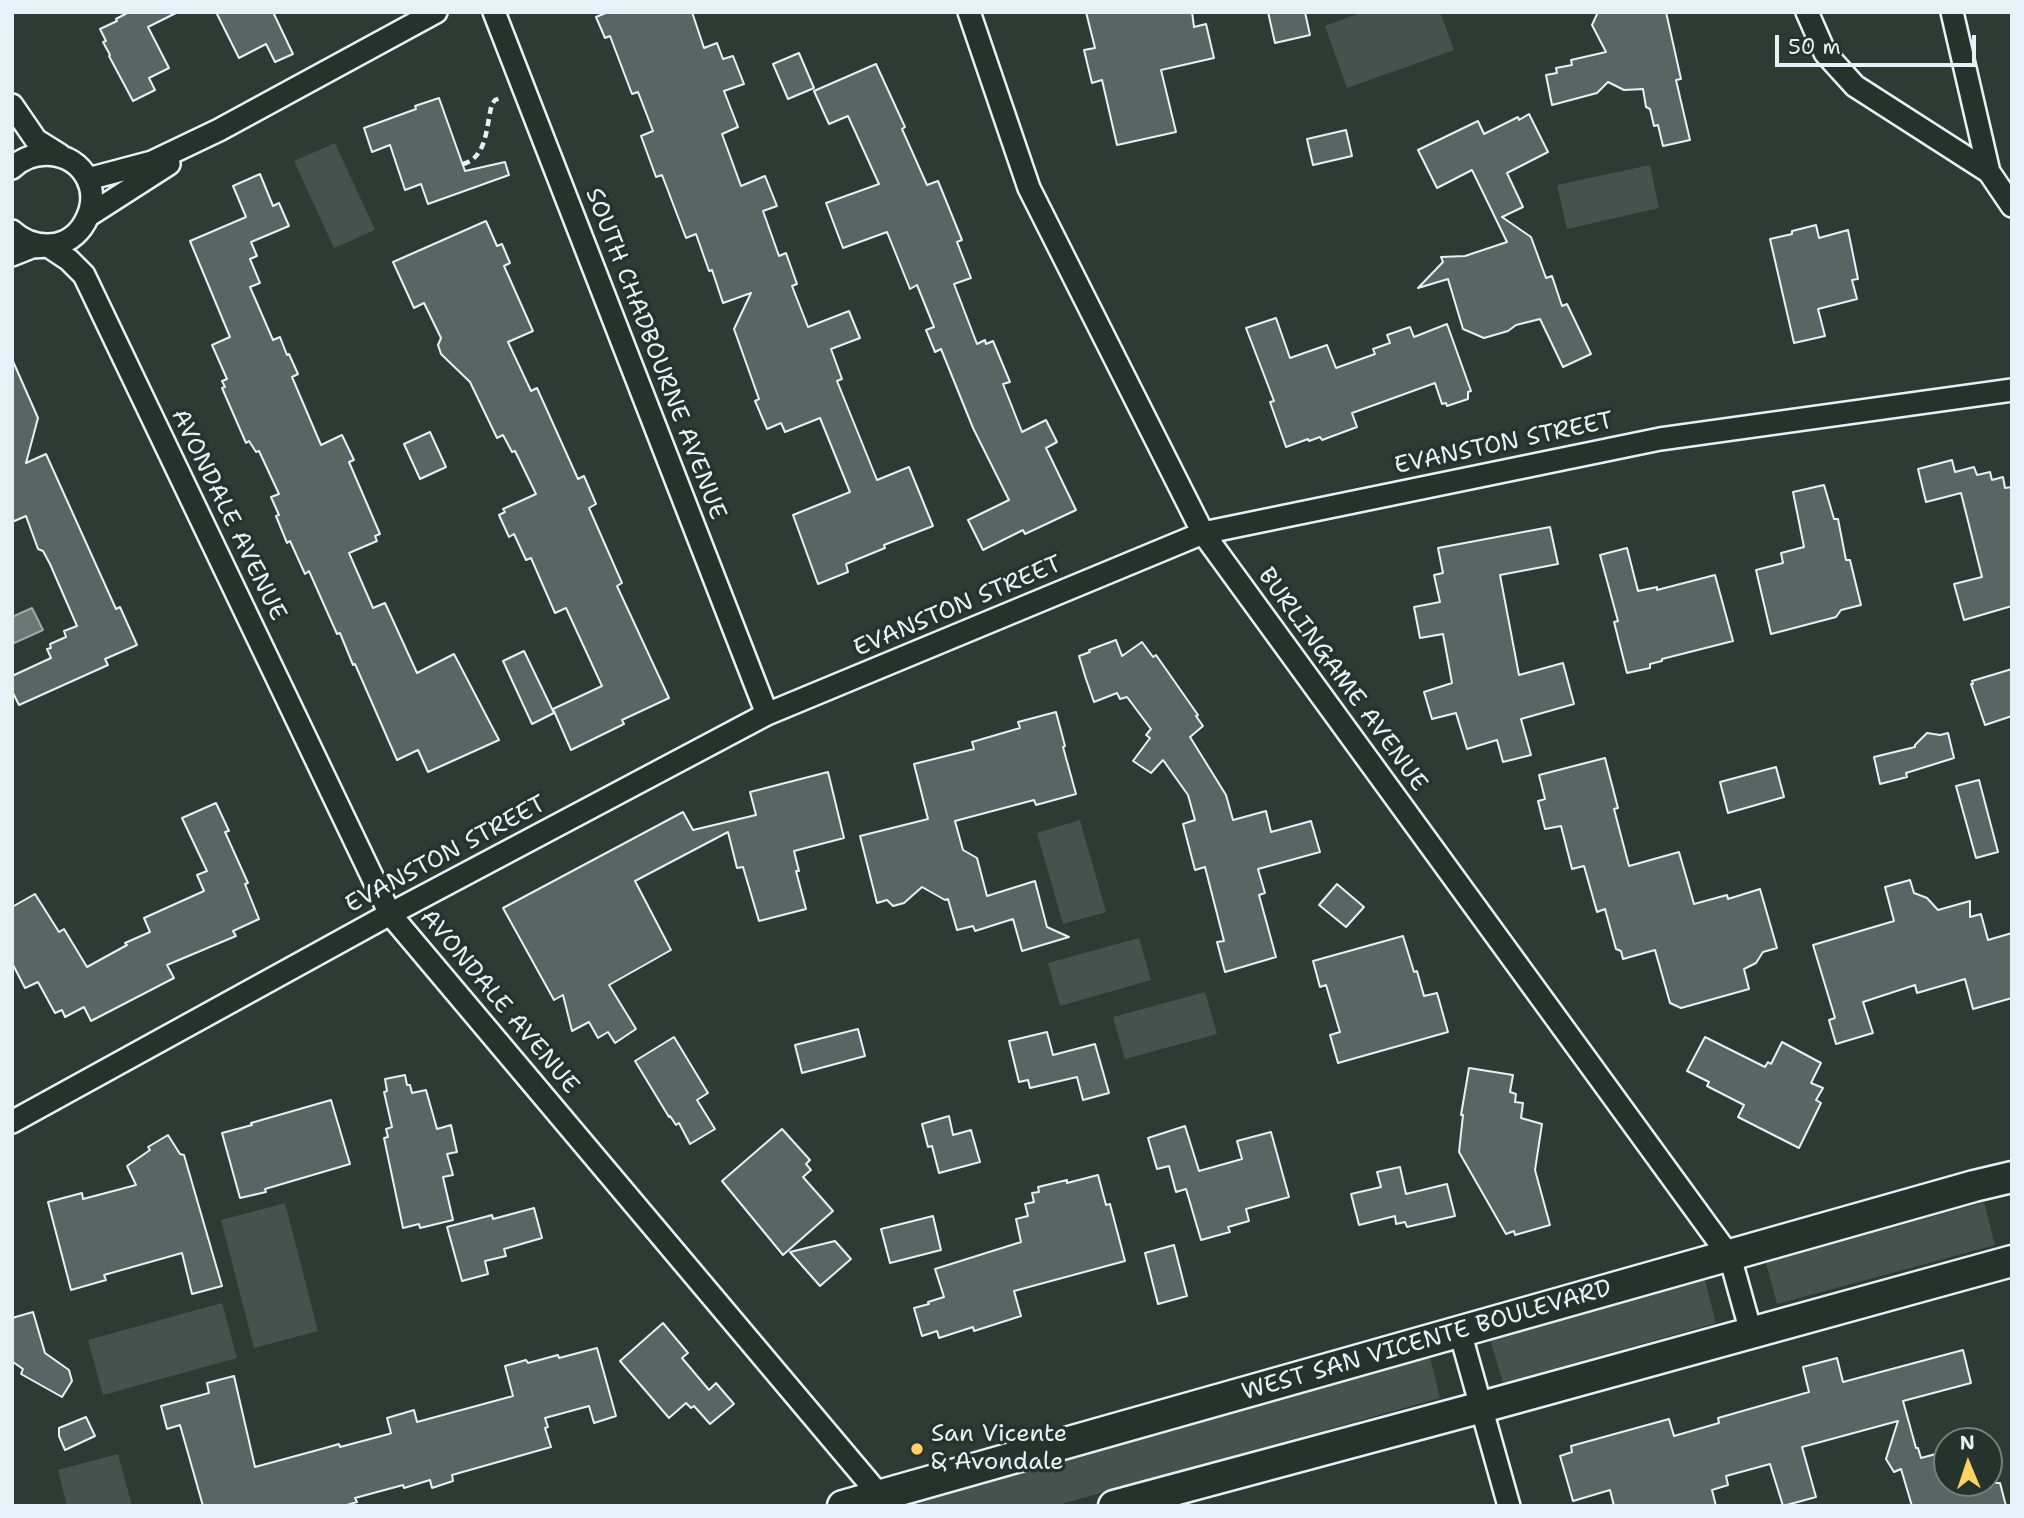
<!DOCTYPE html>
<html>
<head>
<meta charset="utf-8">
<style>
  body { margin:0 }
  #map { position:relative; width:2024px; height:1518px; overflow:hidden; background:#2e3b35; font-family:"Shantell Sans",sans-serif }
  canvas { display:block }
  .frame { position:absolute; inset:0; border:14px solid #e8f1f8; pointer-events:none }
  .north { position:absolute; left:1933px; top:1427px; width:70px; height:70px; box-sizing:border-box; background:#26332d; border:2px solid #747f7e; border-radius:50%; rotate:358deg; font-size:19px; font-weight:700; line-height:28px; text-align:center; color:#e8f1f8 }
  .north::after { content:''; display:block; margin:auto; width:24px; height:32px; background:#ffd166; clip-path:polygon(50% 0,100% 100%,50% 72%,0 100%) }
  .scale { position:absolute; left:1775px; top:35px; width:201px; height:32px; box-sizing:border-box; border:4px solid #e8f1f8; border-top:0; padding-left:9px; font-size:21px; line-height:24px; white-space:nowrap; color:#e8f1f8; -webkit-text-stroke:5px #26332d; paint-order:stroke }
</style>
</head>
<body>
<div id="map">
<canvas width="2024" height="1518"></canvas>
<div class="frame"></div>
<div class="north">N</div>
<div class="scale">50 m</div>
</div>
<script>
const c = document.querySelector('canvas').getContext('2d');
c.lineJoin = 'round';
function paint(path, color) {
  c.fillStyle = color;
  c.fill(path, 'evenodd');
}
function strokePath(path, color, width, dash) {
  c.strokeStyle = color;
  c.lineWidth = width;
  c.lineCap = dash ? 'butt' : 'round';
  c.setLineDash(dash || []);
  c.stroke(path);
}
function label(font, color, halo, rows, align = 'center') {
  c.font = font + ' "Shantell Sans",sans-serif';
  c.lineWidth = 7;
  c.setLineDash([]);
  c.textBaseline = 'middle';
  c.strokeStyle = halo;
  c.fillStyle = color;
  for (const [text, x, y, turn = 0] of rows) {
    c.save();
    c.translate(x, y);
    c.rotate((+turn || 0) * Math.PI / 180);
    c.textAlign = isNaN(turn) ? turn : align;
    if (halo) c.strokeText(text, 0, 0);
    c.fillText(text, 0, 0);
    c.restore();
  }
}
paint(new Path2D(`
  M1363,12H1440L1454,50L1347,88L1325,26Z
  M335,143L375,230L334,248L294,161Z
  M1650,165L1659,208L1567,229L1557,185Z
  M1080,820L1106,912L1063,924L1037,833Z
  M1139,938L1151,980L1060,1006L1048,963Z
  M1205,992L1217,1034L1125,1059L1113,1017Z
  M1984,1202L1995,1245L1777,1304L1766,1263Z
  M285,1203L318,1331L254,1348L221,1220Z
  M1705,1280L1716,1323L1503,1383L1490,1339Z
  M222,1303L237,1358L103,1395L88,1340Z
  M1430,1357L1440,1398L1054,1506H916L913,1500Z
  M118,1454L132,1506H67L58,1470Z`), '#45524e');
const water = new Path2D(`
  M32,608L43,630L12,644V617Z`);
paint(water, '#6b7775');
strokePath(water, '#9da8a9', 2);
const building = new Path2D(`
  M129,12H178L148,27L169,68L149,78L155,90L133,101L109,56L110,55L103,42L106,41L100,29L117,21L116,19Z
  M216,12H273L293,54L275,62L266,44L239,58Z
  M608,12H692L704,48L717,43L723,59L733,56L744,84L724,91L738,127L722,134L741,186L765,176L777,206L763,211L779,256L786,253L797,284L792,286L808,327L849,311L860,338L831,349L842,379L837,381L877,480L909,467L933,526L884,545L885,548L846,564L848,572L818,584L793,515L850,492L820,418L785,432L781,423L767,429L755,401L759,399L734,329L751,293L723,303L712,270L709,271L696,234L686,238L662,175L656,177L641,136L653,131L638,92L632,94L610,36L605,38L596,17Z
  M1086,12H1192L1194,27L1206,24L1214,58L1161,70L1176,132L1117,145L1102,80L1092,83L1084,50L1095,48Z
  M1268,12H1305L1310,35L1275,43Z
  M1598,12H1666L1681,79L1676,80L1690,140L1663,146L1658,125L1654,126L1650,109L1646,107L1643,89L1624,90L1608,82L1597,93L1552,105L1546,75L1557,73L1556,68L1572,65L1571,60L1606,52L1592,25Z
  M799,53L814,88L788,99L773,64Z
  M876,64L905,127L902,129L927,185L938,181L962,240L957,242L971,278L954,284L977,344L985,340L986,344L993,341L1010,382L1003,384L1022,432L1046,420L1057,442L1046,448L1076,510L1025,534L1023,530L983,550L968,520L1009,500L973,428L941,349L935,352L926,330L934,327L917,285L910,289L887,232L843,248L826,203L879,184L848,116L829,124L814,91Z
  M439,98L465,171L505,162L509,175L428,204L421,184L405,190L390,145L372,152L364,128L416,109L415,106Z
  M1529,114L1548,152L1507,173L1523,207L1502,217L1531,237L1546,278L1552,276L1562,306L1567,304L1591,354L1563,367L1540,319L1516,325L1508,331L1484,338L1463,329L1448,279L1418,288L1443,262L1441,257L1465,256L1507,242L1472,170L1437,188L1418,150L1478,121L1484,134L1518,117L1519,120Z
  M1346,130L1352,156L1313,165L1307,139Z
  M260,174L273,206L279,203L289,226L251,242L257,256L250,259L260,283L250,287L273,340L280,337L287,355L289,354L298,374L292,377L321,445L342,435L354,460L349,462L380,534L375,536L377,541L349,553L373,608L385,603L417,673L454,654L499,740L428,772L418,750L397,760L355,664L353,665L340,633L337,634L309,571L305,574L290,541L287,543L276,516L279,515L271,497L279,494L259,451L256,452L249,441L246,443L222,388L225,387L222,381L227,379L212,345L230,337L190,241L246,217L233,186Z
  M486,221L497,246L502,244L510,263L504,266L533,331L508,342L531,391L537,388L578,479L584,476L596,504L589,508L622,583L617,586L669,698L622,720L624,724L571,750L553,709L602,686L566,608L555,613L531,558L526,560L514,534L509,537L499,515L505,512L503,509L536,494L515,451L512,452L503,435L497,438L470,382L441,354L438,345L441,338L424,303L414,308L393,262Z
  M1816,225L1819,238L1848,230L1858,279L1852,280L1857,299L1818,309L1825,336L1794,343L1770,239L1792,234V231Z
  M1276,318L1290,358L1327,345L1336,368L1375,354L1373,349L1390,343L1387,335L1410,327L1414,337L1447,324L1471,391L1468,392V399L1447,406L1446,403L1442,404L1435,383L1352,413L1357,427L1322,440L1320,437L1309,441L1308,439L1286,447L1270,402L1274,401L1246,328Z
  M12,359L38,418L26,463L46,454L116,609L120,607L137,645L105,659L108,665L19,705L12,691V676L51,658L47,649L51,648L50,644L66,637L64,631L77,626L50,564L43,551L38,549L26,516L12,522Z
  M430,432L446,467L420,479L404,444Z
  M1952,460L1955,472L1974,467L1977,475L1990,472L1992,480L2003,477L2005,488L2012,487V606L1964,620L1954,584L1982,577L1961,493L1926,502L1918,469Z
  M1824,485L1834,519H1838L1846,560H1850L1861,605L1841,610L1836,617L1771,634L1756,570L1783,563L1781,553L1804,547L1793,492Z
  M1550,527L1558,564L1500,575L1519,675L1563,663L1574,704L1521,719L1531,755L1503,762L1497,740L1467,749L1456,713L1432,719L1424,692L1452,683L1443,634L1420,638L1414,607L1440,602L1434,575L1443,573L1438,548Z
  M1627,548L1638,591L1657,587V590L1715,575L1733,641L1662,659V661L1650,664V668L1627,673L1614,622L1618,621L1600,555Z
  M1116,640L1122,656L1142,642L1153,657L1156,655L1198,715L1196,716L1203,726L1190,737L1226,795L1233,820L1266,811L1271,832L1311,821L1320,852L1258,869L1265,893L1259,895L1276,957L1225,972L1217,942L1224,941L1205,867L1195,870L1183,824L1195,820L1188,795L1163,760L1151,773L1133,761L1150,738L1146,735L1151,729L1127,697L1120,699L1117,693L1094,702L1086,679L1079,656L1090,652L1089,650Z
  M524,651L554,713L532,724L503,661Z
  M2012,669V716L1985,725L1971,684H1973L1972,681Z
  M1056,712L1065,746L1063,747L1076,794L1036,805L1034,800L955,821L963,850L977,858L987,896L1035,881L1047,927L1069,937L1022,951L1013,919L975,931L973,926L957,930L948,899L945,900L922,887L904,903L893,906L887,900L877,903L860,836L928,819L914,764L974,749L972,742L1020,728L1018,722Z
  M1927,733L1940,735L1948,733L1954,758L1906,773L1907,777L1880,784L1874,757L1915,747V745Z
  M1605,758L1618,808L1614,809L1629,866L1679,852L1694,904L1727,895L1728,899L1760,889L1777,948L1763,952L1756,963L1744,969L1749,989L1681,1008L1670,1003L1655,950L1623,959L1621,951L1616,949L1605,909L1597,912L1584,866L1572,869L1561,826L1545,829L1538,801L1545,799L1539,775Z
  M1776,767L1784,797L1728,813L1720,782Z
  M828,772L844,838L794,851L799,871H796L806,909L759,921L743,867L737,868L728,832L635,881L671,950L609,985L636,1029L615,1043L608,1032L598,1038L589,1022L572,1031L563,995L554,1000L503,908L683,812L693,830L756,815L750,792Z
  M1979,780L1998,852L1976,858L1956,786Z
  M216,803L229,831L225,832L248,883L245,884L259,919L233,931L236,936L167,965L174,978L91,1021L84,1007L65,1017L62,1010L55,1013L38,982L25,988L12,963V907L35,894L59,932L64,929L87,967L127,945L125,943L150,932L144,918L204,891L197,875L207,871L182,818Z
  M1910,880L1914,893L1927,898L1938,910L1970,901V917L1981,914L1988,940L2012,933V998L1973,1009L1965,979L1917,993L1915,985L1863,1002L1873,1033L1836,1044L1829,1020L1835,1018L1813,945L1894,921L1885,887Z
  M1337,884L1364,907L1346,927L1319,905Z
  M1403,936L1414,972L1417,971L1424,996L1437,993L1448,1032L1338,1063L1330,1035L1340,1032L1326,985L1320,987L1313,961Z
  M858,1029L865,1056L802,1073L795,1045Z
  M1047,1032L1053,1055L1095,1044L1109,1093L1083,1100L1077,1077L1030,1088L1028,1080L1019,1082L1009,1041Z
  M674,1037L708,1093L697,1100L715,1129L690,1144L679,1123L676,1125L670,1116L669,1117L635,1061Z
  M1705,1037L1765,1067L1768,1062L1771,1064L1782,1042L1821,1063L1811,1083L1823,1088L1816,1100L1821,1103L1799,1148L1738,1117L1744,1105L1707,1086L1709,1082L1687,1071Z
  M1469,1068L1513,1075L1510,1092L1516,1094L1515,1102L1523,1103L1521,1118L1542,1124L1535,1170L1550,1225L1515,1235L1514,1231L1506,1234L1459,1152L1463,1115H1461Z
  M405,1075L407,1085H410L412,1093L426,1090L437,1129L451,1125L457,1152L447,1154L453,1175L443,1177L453,1220L420,1228L419,1224L403,1228L384,1138L388,1137L386,1129L392,1127L384,1092L387,1091L385,1079Z
  M331,1100L350,1164L265,1189L266,1192L240,1198L222,1133L252,1125L251,1123Z
  M949,1116L953,1135L971,1130L980,1162L939,1173L932,1146L928,1147L922,1124Z
  M1185,1126L1199,1171L1242,1159L1237,1141L1271,1132L1289,1197L1246,1209L1249,1221L1228,1227L1230,1232L1201,1240L1186,1189L1176,1192L1169,1166L1157,1169L1148,1138Z
  M782,1129L810,1160L806,1164L811,1170L803,1177L833,1211L783,1255L722,1181Z
  M168,1135L180,1154L184,1155L222,1286L192,1294L182,1253L111,1273L104,1275L106,1280L71,1290L48,1202L82,1193L83,1199L136,1185L127,1166L150,1150L148,1147Z
  M1400,1167L1406,1194L1447,1184L1455,1216L1407,1227L1405,1222L1396,1224L1395,1216L1359,1225L1351,1194L1381,1187L1377,1172Z
  M1098,1175L1106,1205L1110,1204L1125,1261L1014,1291L1021,1316L974,1331L973,1327L939,1338L937,1331L922,1336L914,1308L929,1304L928,1302L944,1297L935,1269L1021,1242L1016,1219L1028,1216L1025,1204L1034,1202L1032,1193L1039,1192L1038,1187L1067,1180V1183Z
  M534,1208L542,1238L504,1249L506,1256L485,1261L488,1274L462,1281L447,1227L492,1215L493,1219Z
  M933,1216L941,1250L890,1263L881,1229Z
  M835,1241L851,1259L820,1286L790,1252Z
  M1174,1245L1187,1296L1158,1304L1145,1253Z
  M33,1312L45,1353L69,1370L72,1381L62,1397L21,1374L23,1369L13,1362L12,1318Z
  M663,1323L688,1353L682,1358L709,1390L716,1383L734,1404L710,1424L694,1406L691,1408L686,1403L669,1418L620,1361Z
  M597,1348L616,1416L594,1423L589,1406L545,1418L548,1427L545,1428L551,1447L452,1475L453,1481L432,1488L430,1480L404,1488L403,1485L355,1498L357,1502L344,1506H203L180,1425L167,1429L161,1406L209,1393L207,1383L234,1376L255,1467L325,1448L339,1444L340,1447L389,1434L391,1433L387,1418L414,1410L417,1422L513,1396L505,1366L526,1360L528,1363L558,1355L559,1358Z
  M1963,1350L1971,1383L1903,1401L1916,1448H1918L1921,1458L1947,1451V1483H2000L2006,1506H1912L1901,1469L1894,1472L1886,1459L1898,1421L1802,1447L1816,1497L1783,1506L1770,1464L1726,1476L1728,1485L1712,1490L1716,1506H1614L1610,1490L1573,1501L1560,1456L1572,1452L1571,1446L1669,1419L1674,1436L1719,1423L1718,1418L1809,1392L1803,1367L1837,1358L1843,1382Z
  M86,1417L95,1436L65,1450L59,1436V1428Z`);
paint(building, '#596563');
strokePath(building, '#e8f1f8', 2);
const street = new Path2D(`
  M494,12L767,714
  M969,12L1029,188L1203,533L1730,1257L1751,1332
  M1807,12L1825,53L1855,86L1989,172
  M1952,12L1989,172L2012,206
  M12,105L36,140L60,155
  M12,168C34,147 72,150 87,178C100,203 84,238 57,244C40,247 25,243 12,231
  M88,179L152,162L219,130L436,12
  M88,216L169,164
  M12,255L32,247L48,246L69,260L84,275L390,914L887,1504
  M12,1122L390,914L767,714L1203,533L1660,439L2012,390
  M1460,1332L1509,1506`);
const secondary = new Path2D(`
  M843,1506L1974,1186L2012,1177
  M1114,1506L1482,1407L2012,1261`);
strokePath(street, '#e8f1f8', 26);
strokePath(secondary, '#e8f1f8', 35);
strokePath(new Path2D(`
  M463,164C488,157 486,125 492,104L495,100L503,97`), '#e8f1f8', 4.5, [7, 5]);
strokePath(street, '#26332d', 21);
strokePath(secondary, '#26332d', 30);
for (const [x, y, r, color] of [
  [917,1449,7,"#ffd166"]
]) {
  const dot = new Path2D();
  dot.arc(x, y, r, 0, 2 * Math.PI);
  c.fillStyle = color;
  c.fill(dot);
  strokePath(dot, '#26332d', 2.5);
}
label('24px', '#e8f1f8', '#26332d', [
  ["SOUTH CHADBOURNE AVENUE",655,354,69],
  ["EVANSTON STREET",1504,444,-12],
  ["AVONDALE AVENUE",228,515,64],
  ["EVANSTON STREET",958,607,-23],
  ["BURLINGAME AVENUE",1342,680,54],
  ["EVANSTON STREET",446,855,-28],
  ["AVONDALE AVENUE",499,1002,50],
  ["WEST SAN VICENTE BOULEVARD",1427,1341,-16]
]);
label('24px', '#e8f1f8', '#26332d', [
  ["San Vicente",931,1435],
  ["& Avondale",931,1463]
], 'left');
</script>
</body>
</html>
